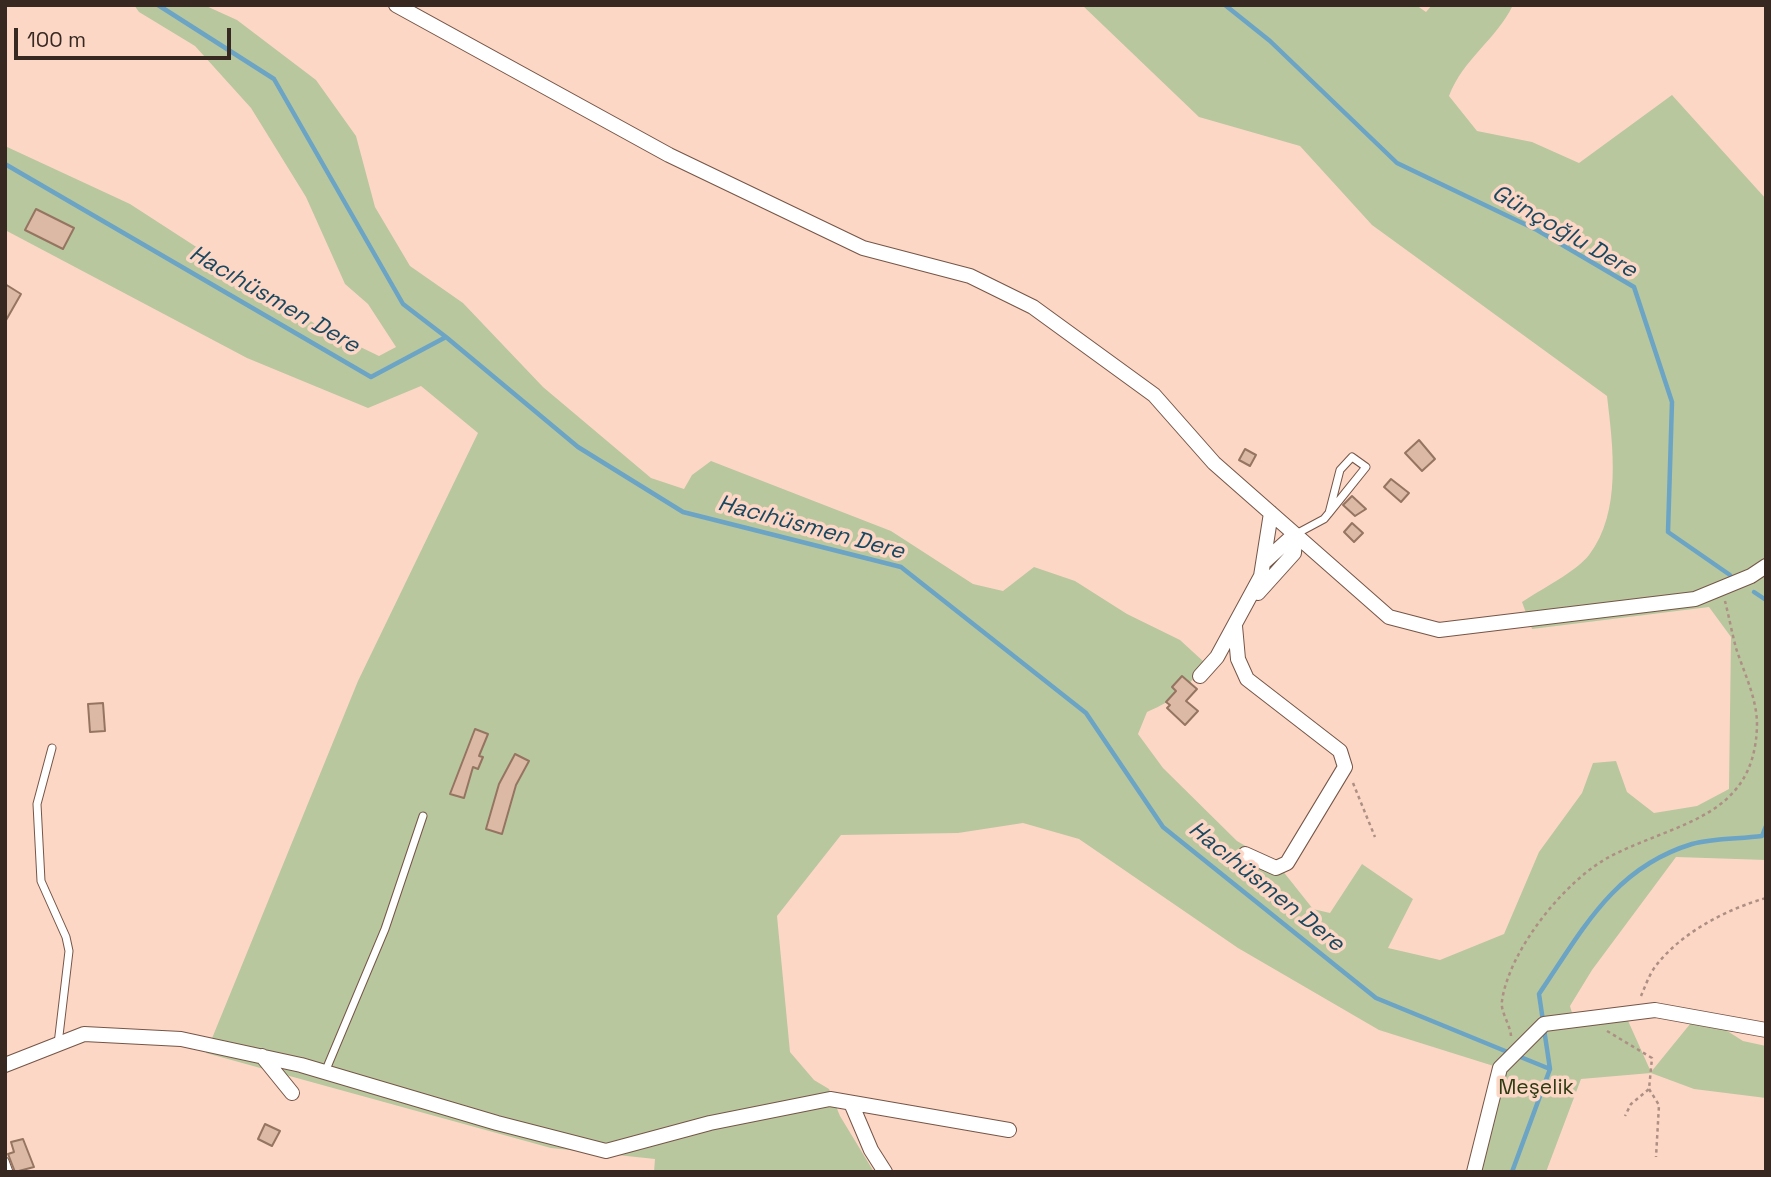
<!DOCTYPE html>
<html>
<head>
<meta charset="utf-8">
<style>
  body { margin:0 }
  #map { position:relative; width:1771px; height:1177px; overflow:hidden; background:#fdd7c6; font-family:"Space Grotesk",sans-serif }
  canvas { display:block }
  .frame { position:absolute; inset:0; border:7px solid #372922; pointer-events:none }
  .scale { position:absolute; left:14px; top:28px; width:217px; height:32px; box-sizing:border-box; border:4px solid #372922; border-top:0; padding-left:9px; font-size:21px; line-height:24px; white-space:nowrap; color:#372922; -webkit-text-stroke:5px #fdd7c6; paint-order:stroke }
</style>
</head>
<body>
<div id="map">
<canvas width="1771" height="1177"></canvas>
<div class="frame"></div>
<div class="scale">100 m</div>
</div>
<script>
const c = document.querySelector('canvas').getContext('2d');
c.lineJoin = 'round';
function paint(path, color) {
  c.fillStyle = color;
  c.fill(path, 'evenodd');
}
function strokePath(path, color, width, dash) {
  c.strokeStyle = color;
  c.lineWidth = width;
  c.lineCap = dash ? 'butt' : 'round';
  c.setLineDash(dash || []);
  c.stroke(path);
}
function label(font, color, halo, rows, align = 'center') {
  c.font = font + ' "Space Grotesk",sans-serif';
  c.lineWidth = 7;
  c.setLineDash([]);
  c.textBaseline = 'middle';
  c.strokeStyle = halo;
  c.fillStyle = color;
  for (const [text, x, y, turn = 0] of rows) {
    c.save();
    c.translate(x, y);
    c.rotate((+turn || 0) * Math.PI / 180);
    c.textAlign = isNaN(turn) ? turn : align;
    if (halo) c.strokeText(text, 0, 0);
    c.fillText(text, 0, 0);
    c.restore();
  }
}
paint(new Path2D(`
  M134,5H204L237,20L316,80L356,136L375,207L410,266L463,303L543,387L651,478L684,489L692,475L711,461L891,531L973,584L1003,591L1034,567L1075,581L1127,614L1180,640L1204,662C1188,689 1177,699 1147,712L1138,734L1163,768L1237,841L1278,865L1313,909L1330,913L1362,864L1413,899L1388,948L1440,960L1504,934L1539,852L1582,793L1593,763L1616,761L1627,792L1654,813L1697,806L1729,789L1731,637L1709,607L1532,629L1522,602C1540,590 1577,571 1589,555C1622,512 1613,447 1607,396L1372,225L1300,146L1199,117L1082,5H1416L1426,12L1432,5H1513C1496,40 1463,59 1449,96L1477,131L1532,142L1579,163L1672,95L1766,199V860L1676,857L1592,970L1570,1006L1574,1020L1625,1014L1651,1072L1699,1013L1743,1041L1766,1046V1098L1694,1089L1651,1073L1581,1079L1546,1172H1472L1500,1068L1379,1030L1238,948L1079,839L1023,823L958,833L841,835L777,916L790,1052L814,1080L829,1089L840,1116L874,1172H654L655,1159L551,1148L206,1053L358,681L478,433L421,386L368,408L247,358L5,230V146L130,204L323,329L379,356L396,347L368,304L345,284L306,197L251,108L195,46L139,12Z`), '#b8c79e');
strokePath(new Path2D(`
  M158,5L274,79L403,304L446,337
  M1225,5L1270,41L1397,163L1537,230L1634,287L1672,402L1668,532L1730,575
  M5,164L371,377L446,337L578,447L683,512L901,567L1086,713L1163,827L1376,998L1510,1053
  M1754,592L1766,600
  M1543,1021L1539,994C1582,931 1613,868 1692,844C1713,838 1740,839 1762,836L1766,826
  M1518,1056L1550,1069
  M1512,1172L1550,1069L1544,1029`), '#6ba4c4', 4.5);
const building = new Path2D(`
  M36,209L74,228L63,249L25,230Z
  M5,284L21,294L5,322Z
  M1419,440L1435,459L1422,471L1405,453Z
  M1245,449L1256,455L1250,466L1239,460Z
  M1391,479L1409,493L1401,502L1384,487Z
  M1352,496L1366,509L1355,516L1343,505Z
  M1352,523L1363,533L1354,542L1344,532Z
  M1182,676L1197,689L1186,701L1198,711L1185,725L1167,708L1170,705L1166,702L1176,691L1172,687Z
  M103,703L105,731L90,732L88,704Z
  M475,729L488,734L479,756L483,757L478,769L473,767L464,798L450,794Z
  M515,754L529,761L516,785L502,834L486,829L499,784Z
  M265,1124L280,1131L272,1146L258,1139Z
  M23,1139L34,1167L15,1172L8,1154L14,1152L11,1142Z`);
paint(building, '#dbb9a4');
strokePath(building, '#957562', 2);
const service = new Path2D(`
  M1296,534L1324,519L1329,513L1366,467L1352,457L1340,470L1329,513
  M52,748L37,804L41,881L66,937L69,951L58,1044
  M325,1072L385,929L423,816
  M5,1161L9,1172`);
const minor = new Path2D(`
  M396,5L669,155L863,248L970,276L1033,307L1154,395L1214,463L1389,617L1439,630L1695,599L1751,576L1766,566
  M1263,563L1295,534
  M1258,593L1294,553L1295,534
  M1235,626L1238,659L1247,679L1340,751L1345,767L1287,863L1276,868L1245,854
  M1200,676L1217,657L1261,576L1271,513
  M262,1056L292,1093
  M5,1065L84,1034L181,1039L301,1065L497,1123L606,1151L710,1123L830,1099L1009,1130
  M851,1103L871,1150L885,1172
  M1474,1172L1500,1068L1544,1024L1655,1010L1766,1030`);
strokePath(service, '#755546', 9);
strokePath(minor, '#755546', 16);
strokePath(new Path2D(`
  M1353,783L1375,837
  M1641,996C1645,987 1649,975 1655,967C1680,933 1727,909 1766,898
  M1607,1031L1652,1058L1649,1089L1631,1104L1625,1116
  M1511,1036C1510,1024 1500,1011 1502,1001C1509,950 1566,879 1611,856C1677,822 1755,818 1757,725C1757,698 1744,673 1736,648C1732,633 1729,617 1725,601
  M1649,1089L1659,1105L1656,1157`), '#ad9083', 2.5, [3.5, 3.5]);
strokePath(service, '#fff', 7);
strokePath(minor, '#fff', 14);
label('21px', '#2e3a12', '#fdd7c6', [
  ["Meşelik",1536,1088]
]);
label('italic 23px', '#1a4860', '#fdd7c6', [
  ["Günçoğlu Dere",1564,232,30],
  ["Hacıhüsmen Dere",274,300,30],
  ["Hacıhüsmen Dere",811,528,15],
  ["Hacıhüsmen Dere",1266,887,39]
]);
</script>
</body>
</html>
